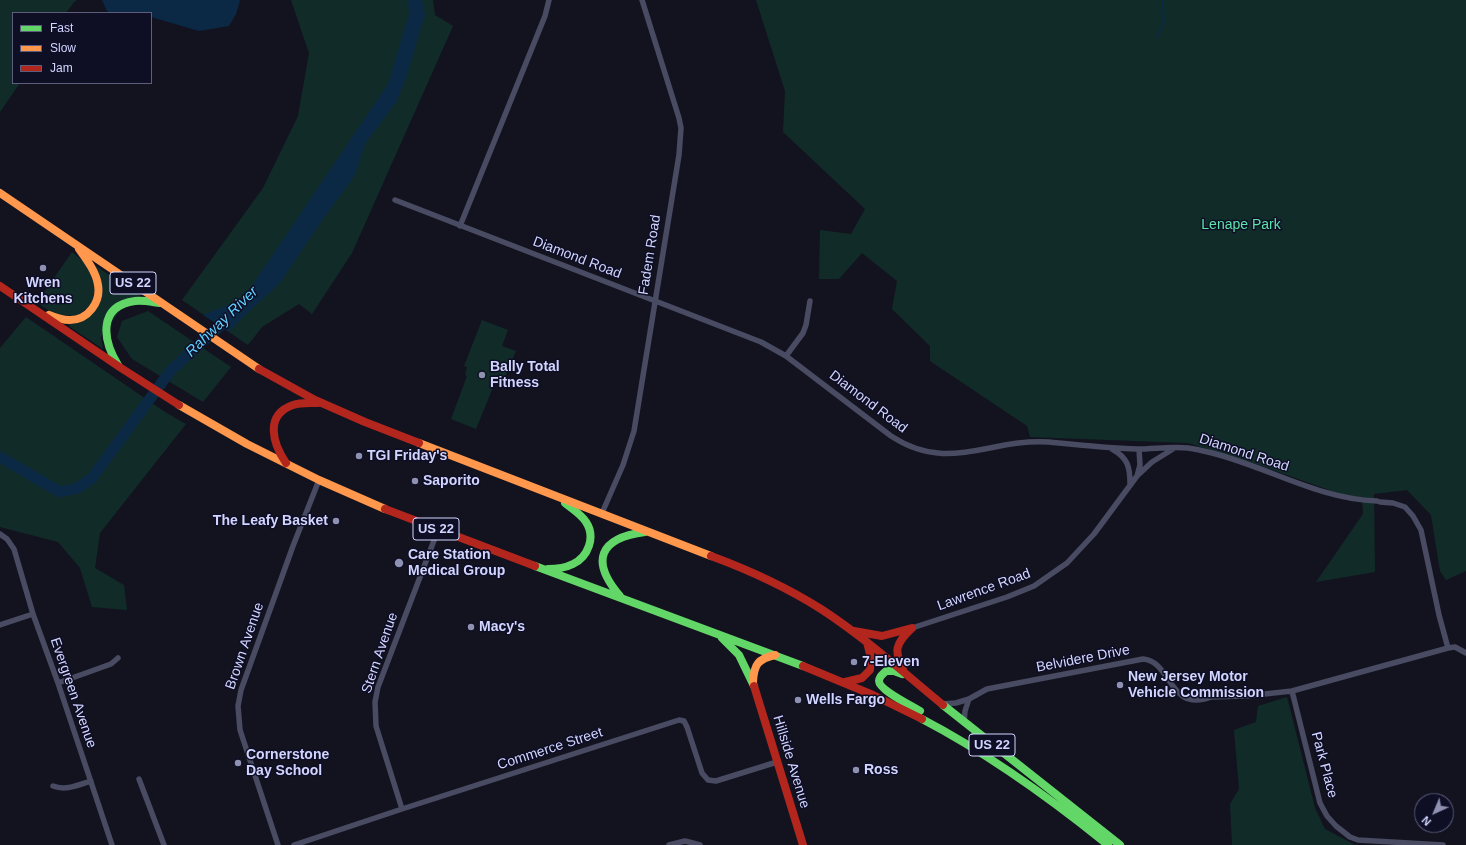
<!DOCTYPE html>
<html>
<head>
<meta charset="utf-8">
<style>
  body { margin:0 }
  #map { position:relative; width:1466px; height:845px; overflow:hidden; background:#131320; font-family:Helvetica,sans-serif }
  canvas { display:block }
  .legend { position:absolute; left:12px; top:12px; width:140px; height:72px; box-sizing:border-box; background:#0e0e25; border:1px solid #5c5e7c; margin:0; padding:5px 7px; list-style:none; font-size:12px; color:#d2d5ff }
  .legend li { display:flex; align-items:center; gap:8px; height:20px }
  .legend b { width:20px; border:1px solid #5c5e7c }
  .north { position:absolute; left:1414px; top:793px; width:40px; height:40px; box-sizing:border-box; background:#0e0e25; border:1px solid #5c5e7c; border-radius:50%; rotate:224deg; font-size:11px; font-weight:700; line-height:16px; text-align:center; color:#d2d5ff }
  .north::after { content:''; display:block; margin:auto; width:14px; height:18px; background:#8f91b1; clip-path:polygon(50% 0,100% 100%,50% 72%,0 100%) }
</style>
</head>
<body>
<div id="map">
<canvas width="1466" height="845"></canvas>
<ul class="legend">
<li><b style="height:5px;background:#63d668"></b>Fast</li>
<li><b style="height:5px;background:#ff974d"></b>Slow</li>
<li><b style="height:5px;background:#b3261e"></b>Jam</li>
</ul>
<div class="north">N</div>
</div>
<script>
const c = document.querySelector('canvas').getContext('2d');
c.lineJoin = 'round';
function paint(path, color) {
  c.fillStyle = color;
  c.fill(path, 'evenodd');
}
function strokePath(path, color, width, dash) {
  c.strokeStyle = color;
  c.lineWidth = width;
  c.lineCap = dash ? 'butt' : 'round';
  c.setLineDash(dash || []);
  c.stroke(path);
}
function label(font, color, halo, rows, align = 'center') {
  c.font = font + ' Helvetica,sans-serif';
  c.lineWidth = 3;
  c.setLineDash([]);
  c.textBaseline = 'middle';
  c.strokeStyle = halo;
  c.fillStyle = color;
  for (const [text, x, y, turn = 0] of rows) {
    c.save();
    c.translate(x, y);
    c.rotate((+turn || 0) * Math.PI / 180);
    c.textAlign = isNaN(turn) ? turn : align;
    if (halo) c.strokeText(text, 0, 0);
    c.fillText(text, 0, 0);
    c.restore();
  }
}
paint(new Path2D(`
  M0,0H77L74,2L66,13H13V83H20L0,112Z
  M291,0H433L435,15L453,26L352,253L312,314L299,304L262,327L248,345L182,300L263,188L298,116L309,53Z
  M756,0H1466V571L1446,580L1440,571L1431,515L1407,490L1374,494L1375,572L1316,582L1363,514L1362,498L1346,496L1259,465L1188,443L1030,437L1027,426L930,361V346L892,309L897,281L862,253L839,279H819L820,230L851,234L865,209L783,132L785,91Z
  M72,252L82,260L88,266L95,289L92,304L77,316L54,314L39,304L38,301Z
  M96,266L140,296L139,297L129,298L101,337L103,349L70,327L69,323L94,312Z
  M148,311L231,367L203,402L132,359L117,337L122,321Z
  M26,317L165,412L186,424L100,533L95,568L124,585L127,610L92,607L80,568L58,542L0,527V348Z
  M482,320L508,330L502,346L516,351L505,377L498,375L476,429L451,419L467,376L465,375L467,367L464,366Z
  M1287,697L1315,808L1325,829L1355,845H1232L1230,804L1239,789L1234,730L1256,722L1258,706Z`), '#112c28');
paint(new Path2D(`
  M102,0H239L240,1L236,14L229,26L199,31L151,17V13H108Z
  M408,0H422L425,14L407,75L397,101L365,144L354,177L323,219L280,283L240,320L229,332L203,315L243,299L388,84L409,14Z`), '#0b2944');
strokePath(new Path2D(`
  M1157,37L1164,22L1162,0`), '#0b2944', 2);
strokePath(new Path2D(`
  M0,457L60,492L78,488L92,478L171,370L231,316`), '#0b2944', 11);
strokePath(new Path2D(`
  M395,200L761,342L786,356L891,436C949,474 989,438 1049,442C1079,445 1108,448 1137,449C1154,449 1172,446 1188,448C1196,449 1204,451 1212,453C1268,467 1318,499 1377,501
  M460,226L545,16L549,0
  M786,356L803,333L806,325L810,301
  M1112,449C1128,458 1130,467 1130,484
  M1138,475L1152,462L1173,449
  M1380,502L1393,503L1405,507L1413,516L1421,530L1439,615L1448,648
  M602,513L623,465L634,431L679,155L681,128L679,118L642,0
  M0,534L7,539L14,549L33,614L58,683L112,845
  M0,625L33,614
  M912,628L1007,597L1034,586L1067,563L1094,534L1137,476L1140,465L1139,449
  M58,683L111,664L118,658
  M1292,691L1320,803L1327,816L1336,826L1350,837L1358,840L1443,845
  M1189,698L1199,695L1211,697L1246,696L1292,691L1448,648L1455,647L1466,653
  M941,704L956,703L969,699L987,689L1143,659C1172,661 1168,713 1211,697
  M964,723L965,711L969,699
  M139,779L164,845
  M53,786C66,791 78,785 91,781
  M402,809L376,726L375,702L378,687L438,530
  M278,845L240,730L238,706L241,690L293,546L319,480
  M294,845L402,809L679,720L684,721L687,727L702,773L708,780L716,781L777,762
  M669,845L685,841L700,845`), '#484b61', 5.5);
strokePath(new Path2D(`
  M118,365C103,341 97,306 135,301C143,300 152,302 160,303
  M535,566L803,666
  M548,569C556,569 565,568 573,564C588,557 596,537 586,522C581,514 572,509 565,503
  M620,596C590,561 599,538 645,532
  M722,638L739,655L754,686
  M902,674L894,671H886C883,674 879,676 879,681C879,690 912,706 920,711
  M943,705L1120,845
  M922,719C989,754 1050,798 1108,845`), '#63d668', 8);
strokePath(new Path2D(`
  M0,193L259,369
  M49,315C56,318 63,320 70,320C88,320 101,302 98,285C96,272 87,260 79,249
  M179,405L247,444L319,480L385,509
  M419,443L711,556
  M753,682C754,664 758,659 775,655`), '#ff974d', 8);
strokePath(new Path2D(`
  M0,286L121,368L179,405
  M259,369L315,400L365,422L419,443
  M286,463C273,444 264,415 293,405C301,402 310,403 318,403
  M385,509L535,566
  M711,556C749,570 786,587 821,609C864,637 903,672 943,705
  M854,631L882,636L912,628
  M803,666L873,695L922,719
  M903,670C894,651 895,644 911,629
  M845,682L862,678L870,670L871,658L867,642
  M754,686L803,845`), '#b3261e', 8);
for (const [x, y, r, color] of [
  [43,268,4,"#8f91b1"],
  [482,375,4,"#8f91b1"],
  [359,456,4,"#8f91b1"],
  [415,481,4,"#8f91b1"],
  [336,521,4,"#8f91b1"],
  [399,563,5,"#8f91b1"],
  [471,627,4,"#8f91b1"],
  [854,662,4,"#8f91b1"],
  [1120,685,4,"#8f91b1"],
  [798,700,4,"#8f91b1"],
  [238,763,4,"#8f91b1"],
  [856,770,4,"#8f91b1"]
]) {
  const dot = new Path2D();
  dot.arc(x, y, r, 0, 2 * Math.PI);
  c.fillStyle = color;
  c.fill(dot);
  strokePath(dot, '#0e0e25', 1.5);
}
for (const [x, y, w] of [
  [133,283,46],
  [436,529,46],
  [992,745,46]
]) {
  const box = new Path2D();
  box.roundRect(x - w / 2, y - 11, w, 22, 3);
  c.fillStyle = '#0e0e25';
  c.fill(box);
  strokePath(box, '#d2d5ff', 1);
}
label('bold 13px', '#d2d5ff', null, [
  ["US 22",133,283],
  ["US 22",436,529],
  ["US 22",992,745]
]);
label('14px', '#5be3aa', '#0e0e25', [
  ["Lenape Park",1241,225]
]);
label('14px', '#d2d5ff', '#0e0e25', [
  ["Fadem Road",650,255,-81],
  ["Diamond Road",577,258,21],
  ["Diamond Road",868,402,37],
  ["Diamond Road",1244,453,18],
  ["Lawrence Road",984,590,-20],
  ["Brown Avenue",245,646,-71],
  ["Stern Avenue",380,653,-71],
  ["Belvidere Drive",1083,659,-11],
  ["Evergreen Avenue",73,693,71],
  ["Commerce Street",550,749,-18],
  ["Hillside Avenue",791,762,73],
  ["Park Place",1324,765,75]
]);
label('bold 14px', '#d2d5ff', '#0e0e25', [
  ["Wren",43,283,"center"],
  ["Kitchens",43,299,"center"],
  ["Bally Total",490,367],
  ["Fitness",490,383],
  ["TGI Friday's",367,456],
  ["Saporito",423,481],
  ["The Leafy Basket",328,521,"right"],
  ["Care Station",408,555],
  ["Medical Group",408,571],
  ["Macy's",479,627],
  ["7-Eleven",862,662],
  ["New Jersey Motor",1128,677],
  ["Vehicle Commission",1128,693],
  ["Wells Fargo",806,700],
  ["Cornerstone",246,755],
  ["Day School",246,771],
  ["Ross",864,770]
], 'left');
label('italic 15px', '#60d0ff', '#0e0e25', [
  ["Rahway River",222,322,-44]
]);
</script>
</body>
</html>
